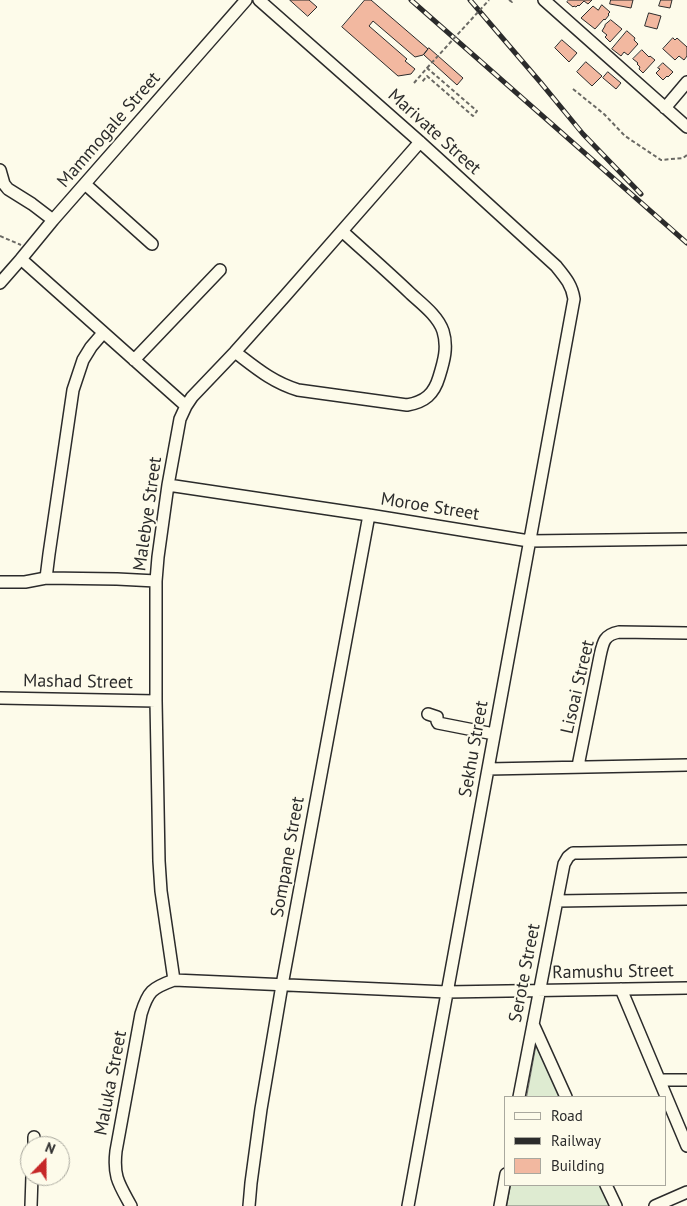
<!DOCTYPE html>
<html>
<head>
<meta charset="utf-8">
<style>
  body { margin:0 }
  #map { position:relative; width:687px; height:1206px; overflow:hidden; background:#fdfbea; font-family:"PT Sans",sans-serif }
  canvas { display:block }
  .legend { position:absolute; left:504px; top:1096px; width:162px; height:90px; box-sizing:border-box; background:#fdfbea; border:1px solid #a9a89e; margin:0; padding:6px 9px; list-style:none; font-size:15px; color:#2b2b2b }
  .legend li { display:flex; align-items:center; gap:10px; height:25px }
  .legend b { width:25px; border:1px solid #a9a89e }
  .north { position:absolute; left:20px; top:1136px; width:50px; height:50px; box-sizing:border-box; background:#fdfbea; border:1px solid #a9a89e; border-radius:50%; rotate:22deg; font-size:14px; font-weight:700; line-height:20px; text-align:center; color:#2b2b2b }
  .north::after { content:''; display:block; margin:auto; width:18px; height:22px; background:#c62828; clip-path:polygon(50% 0,100% 100%,50% 72%,0 100%) }
</style>
</head>
<body>
<div id="map">
<canvas width="687" height="1206"></canvas>
<ul class="legend">
<li><b style="height:6px;background:#fdfbea"></b>Road</li>
<li><b style="height:6px;background:#2b2b2b"></b>Railway</li>
<li><b style="height:14px;background:#f2b8a0"></b>Building</li>
</ul>
<div class="north">N</div>
</div>
<script>
const c = document.querySelector('canvas').getContext('2d');
c.lineJoin = 'round';
function paint(path, color) {
  c.fillStyle = color;
  c.fill(path, 'evenodd');
}
function strokePath(path, color, width, dash) {
  c.strokeStyle = color;
  c.lineWidth = width;
  c.lineCap = dash ? 'butt' : 'round';
  c.setLineDash(dash || []);
  c.stroke(path);
}
function label(font, color, halo, rows, align = 'center') {
  c.font = font + ' "PT Sans",sans-serif';
  c.lineWidth = 4;
  c.setLineDash([]);
  c.textBaseline = 'middle';
  c.strokeStyle = halo;
  c.fillStyle = color;
  for (const [text, x, y, turn = 0] of rows) {
    c.save();
    c.translate(x, y);
    c.rotate((+turn || 0) * Math.PI / 180);
    c.textAlign = isNaN(turn) ? turn : align;
    if (halo) c.strokeText(text, 0, 0);
    c.fillText(text, 0, 0);
    c.restore();
  }
}
const green = new Path2D(`
  M537,1041L563,1097H527Z
  M511,1185H601L611,1206H507Z`);
paint(green, '#deebd1');
strokePath(green, '#74746e', 1);
const building = new Path2D(`
  M290,0H309L317,7L308,16Z
  M365,0H371L428,49L423,55L415,57L373,21L369,26L407,59L405,61L415,69L411,74L398,76L342,27Z
  M569,0H592L588,4L584,1L579,6L578,5L576,7L574,6L573,7L567,2Z
  M611,0H633L631,8L610,4Z
  M661,0H672L670,8L659,6Z
  M602,5L610,12L608,14L609,15L605,20L604,19L595,29L581,18L593,6L598,10Z
  M649,13L661,16L657,29L645,26Z
  M611,20L622,29L610,42L605,37L607,35L602,31L605,26V25Z
  M627,31L635,38L634,40L638,44L628,55L624,52L621,56L612,49Z
  M673,38L675,40L677,38L687,47V56L684,60L679,56L675,60L663,49Z
  M562,40L577,53L569,62L555,48Z
  M429,48L463,78L457,85L424,55Z
  M642,50L649,57L650,56L655,60L643,73L639,69L640,67L637,64L638,63L633,59Z
  M586,62L602,76L592,86L577,72Z
  M663,63L673,72L668,77L667,76L663,80L656,73L660,69L658,68Z
  M608,72L621,83L616,89L603,78Z`);
paint(building, '#f2b8a0');
strokePath(building, '#2b2b2b', 1);
const minor = new Path2D(`
  M259,0L420,142L556,266C565,277 572,285 574,299L408,1206
  M544,0L687,127
  M665,108L687,82
  M0,170L4,184L8,189L32,204L53,220
  M85,184L152,244
  M21,259L186,406
  M0,283L21,259L53,220L246,0
  M235,352C256,368 272,382 298,390L407,405C425,402 434,394 439,377C444,361 448,347 443,331C438,316 422,304 411,294C388,272 365,252 342,231
  M134,360L220,270
  M168,485L369,515L529,541L687,539
  M46,578L49,554L73,390L83,360L91,347L103,333
  M0,582H25L46,578L117,579L156,581
  M0,698L156,701
  M428,714L437,717V721L438,723L494,734
  M578,766L600,656C603,642 604,635 619,632L687,633
  M488,769L687,765
  M557,901L687,899
  M174,980L161,891L159,861L156,701V581L158,557L168,485L180,419L186,406L192,397L235,352L285,296L420,142
  M621,989L687,1146
  M533,1024L566,1097
  M660,1080H687
  M519,1097L564,864L568,857L573,853H581L687,851
  M34,1146V1137
  M606,1185L616,1206
  M31,1206L32,1176
  M131,1206C119,1184 113,1177 116,1151L141,1014C148,991 152,988 174,980L447,992L687,988
  M249,1206L251,1183L261,1109L282,985L369,515
  M500,1206L506,1174
  M655,1206L687,1192`);
strokePath(minor, '#2b2b2b', 14);
strokePath(new Path2D(`
  M509,0L512,2L514,0
  M414,83L427,68L477,111L473,116L427,76L422,82
  M573,89L604,114L625,136L661,160L683,158L687,155
  M0,236L21,245`), '#6a6964', 2, [4, 2.5]);
strokePath(minor, '#fdfbea', 11);
const rail = new Path2D(`
  M411,0L687,243
  M470,0L541,83L583,134L641,194`);
strokePath(rail, '#2b2b2b', 5);
strokePath(rail, '#fdfbea', 3, [9]);
strokePath(new Path2D(`
  M427,68L489,0`), '#6a6964', 2, [4, 2.5]);
label('18px', '#2b2b2b', '#fdfbea', [
  ["Mammogale Street",109,130,-49],
  ["Marivate Street",434,132,42],
  ["Moroe Street",430,507,9],
  ["Malebye Street",148,514,-82],
  ["Mashad Street",78,682,1],
  ["Lisoai Street",578,687,-77],
  ["Sekhu Street",474,749,-80],
  ["Sompane Street",288,857,-80],
  ["Ramushu Street",613,972,-1],
  ["Serote Street",525,973,-79],
  ["Maluka Street",111,1083,-79]
]);
</script>
</body>
</html>
